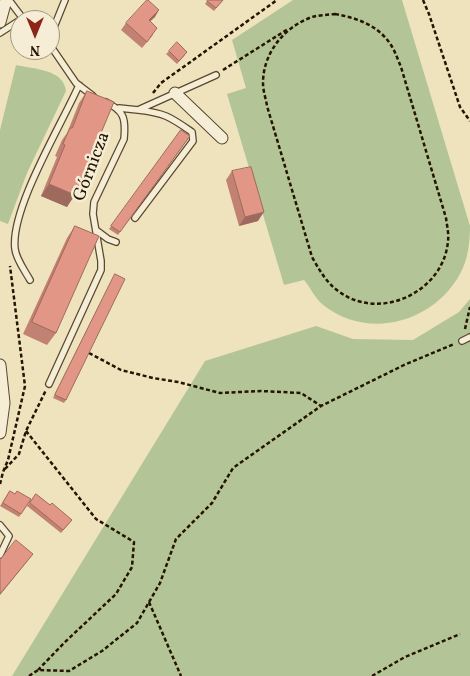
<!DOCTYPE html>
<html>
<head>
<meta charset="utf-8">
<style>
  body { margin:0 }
  #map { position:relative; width:470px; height:676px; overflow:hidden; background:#efe3be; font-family:Vollkorn,serif }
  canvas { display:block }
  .north { position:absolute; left:10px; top:10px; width:50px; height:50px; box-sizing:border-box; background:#f5edd5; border:1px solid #a29680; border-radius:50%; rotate:180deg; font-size:14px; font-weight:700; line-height:20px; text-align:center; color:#251401 }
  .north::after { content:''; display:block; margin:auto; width:18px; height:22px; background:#8f2418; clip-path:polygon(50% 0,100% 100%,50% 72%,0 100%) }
</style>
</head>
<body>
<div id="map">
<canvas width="470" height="676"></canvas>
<div class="north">N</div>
</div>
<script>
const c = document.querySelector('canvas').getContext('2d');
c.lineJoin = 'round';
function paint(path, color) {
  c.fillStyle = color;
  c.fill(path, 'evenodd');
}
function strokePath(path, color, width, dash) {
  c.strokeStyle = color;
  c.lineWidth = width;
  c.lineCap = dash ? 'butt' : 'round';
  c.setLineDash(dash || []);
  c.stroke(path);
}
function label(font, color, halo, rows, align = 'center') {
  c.font = font + ' Vollkorn,serif';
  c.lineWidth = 5;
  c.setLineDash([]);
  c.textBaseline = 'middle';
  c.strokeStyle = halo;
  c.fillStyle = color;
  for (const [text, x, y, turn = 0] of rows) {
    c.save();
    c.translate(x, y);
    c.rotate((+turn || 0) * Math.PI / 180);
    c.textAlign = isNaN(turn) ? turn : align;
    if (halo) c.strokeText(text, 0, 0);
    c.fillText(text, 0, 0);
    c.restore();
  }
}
paint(new Path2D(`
  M293,0H402L470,226C470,242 468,260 460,274C433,323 367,341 322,304C315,298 310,287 304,280L284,285L227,94L246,88L232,40Z
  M16,65C33,69 64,69 66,91L27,173L8,224L0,221V130Z
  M470,299V676H12L205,361L316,326L353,339L413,340L459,312Z`), '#b3c596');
const lane = new Path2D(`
  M9,0L24,20
  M0,33L20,20
  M50,37L65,0
  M50,45L76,83L93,96
  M119,108L138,110L216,75
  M135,218L193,141L192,132C170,117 165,113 138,110
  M96,230L108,239L116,242
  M30,280C25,271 16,259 15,249C10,209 62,124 79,85
  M462,341L470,337
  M49,384L101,270V261L93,214L94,202L124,139C126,118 124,111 106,102
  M0,525L9,536L0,555`);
const street = new Path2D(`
  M0,22L6,0
  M175,93L222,138
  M0,365L4,403L0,433`);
strokePath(lane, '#584830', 8);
strokePath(street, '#584830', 13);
strokePath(new Path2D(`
  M423,0L429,14L460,107L470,121
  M335,14C357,18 378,25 391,45C395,51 398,60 401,67L446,218C447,226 449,234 448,241C444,291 382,321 341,293C327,284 320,271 312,257L267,106C266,99 263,91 263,83C263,53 284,27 312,17C319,15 327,15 335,14Z
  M223,70L288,29
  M153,93L161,83L277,0
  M465,329L470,307
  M89,353L121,370L153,378L178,382L220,393L261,391L301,393L321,406
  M26,431L96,519L134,542L132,567L116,594L64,643L38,670
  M5,469L19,454L26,431L46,390
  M0,484L3,472L8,460L25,386L10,266
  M149,602L181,676
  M29,676L38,670L69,671L102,651L137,623L160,583L176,539L212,503L233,468L321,406L404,365L454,344
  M372,676L405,657L460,634`), '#251401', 2.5, [4, 2.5]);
strokePath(lane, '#f5edd5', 5.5);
strokePath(street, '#f5edd5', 11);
paint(new Path2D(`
  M208,0H223L214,11L205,4Z
  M155,17L150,21L153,35L142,48L121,30L126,23Z
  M169,51L185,55L177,64L166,54Z
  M87,91L67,207L41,196L57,157L55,156L62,140L67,133L79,103Z
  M181,130L190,136L118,235L109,229Z
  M232,171L258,221L239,226L226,180Z
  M75,226L56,333L47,345L23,334L67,238Z
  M115,274L66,400L64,403L53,398Z
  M10,491L15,494L31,499L19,517L0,506Z
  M36,494L50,505L72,520L61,533L27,506Z`), '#c28273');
paint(new Path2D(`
  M159,10L155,17L144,27L149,20Z
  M49,184L75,195L67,207L41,196Z
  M264,212L258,221L239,226L245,217Z
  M33,554L26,563L0,595V594Z`), '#9e6a5e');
const building = new Path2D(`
  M147,0H148L159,10L149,20L157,28L147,42L126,23Z
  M208,0H223L216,8L207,1Z
  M177,42L187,52L179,61L169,51Z
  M87,91L114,102L75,195L49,184L65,145L63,144L65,139L70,128H72Z
  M181,130L190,136L120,232L111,226Z
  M251,167L264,212L245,217L232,171Z
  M75,226L99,236L56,333L32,322Z
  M115,274L125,279L66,400L55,395Z
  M10,491L15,494L17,491L31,499L21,514L3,503Z
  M36,494L50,505L52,503L72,520L63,530L30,503Z
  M16,540L33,554L0,594V560Z`);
paint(building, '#e29786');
strokePath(building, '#9e6a5e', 1);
label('18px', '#251401', '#f5edd5', [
  ["Górnicza",93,167,-69]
]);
</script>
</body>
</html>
